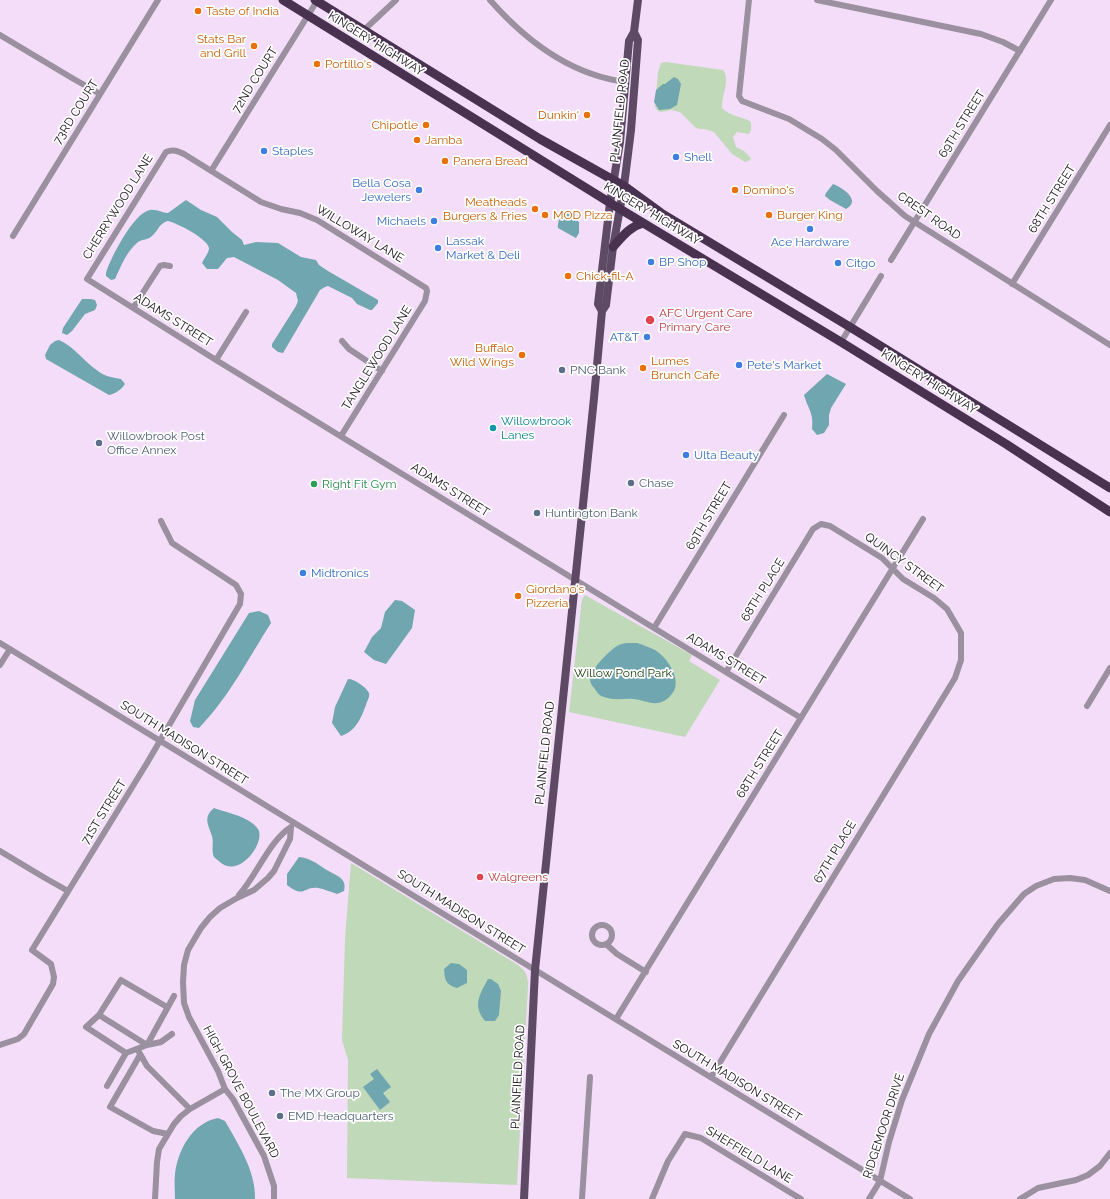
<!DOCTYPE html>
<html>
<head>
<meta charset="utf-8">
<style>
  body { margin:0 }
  canvas { display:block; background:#f3ddf8 }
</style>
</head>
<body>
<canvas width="1110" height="1199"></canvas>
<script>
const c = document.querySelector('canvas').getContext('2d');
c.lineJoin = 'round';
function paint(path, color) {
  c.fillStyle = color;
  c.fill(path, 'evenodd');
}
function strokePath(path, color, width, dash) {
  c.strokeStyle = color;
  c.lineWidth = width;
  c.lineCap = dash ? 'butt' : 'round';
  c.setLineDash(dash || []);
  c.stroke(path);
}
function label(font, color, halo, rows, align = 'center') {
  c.font = font + ' Raleway,sans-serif';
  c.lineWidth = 3.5;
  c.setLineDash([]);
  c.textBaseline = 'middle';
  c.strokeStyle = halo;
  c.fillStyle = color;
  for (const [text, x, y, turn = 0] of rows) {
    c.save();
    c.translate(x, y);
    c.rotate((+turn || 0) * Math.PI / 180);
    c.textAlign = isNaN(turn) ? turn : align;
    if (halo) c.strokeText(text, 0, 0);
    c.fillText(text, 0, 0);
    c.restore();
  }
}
paint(new Path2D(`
  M666,62L723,70C731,80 721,96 722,108C731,117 742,116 751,122V130L749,134L737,132L733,137L736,147L744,151L751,158L750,160L745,162L732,154L714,132L704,129H700L696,128L680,112L671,110L661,112L658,111L655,107L658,72L661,63Z
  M585,595L692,655L689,661L720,680L685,737L569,712L582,599Z
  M351,863L518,965C526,971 528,976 528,986L517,1185L347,1178L348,1060L342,1040L345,938Z`), '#c0d9b9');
paint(new Path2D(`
  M674,77L678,79L681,84L677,105L670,109L659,110L654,102L656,90L663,84H665Z
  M833,184C839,186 852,194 852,201C852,205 849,207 846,209L830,200L825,196L826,193Z
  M186,200L201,210L217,217L232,232L242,240L244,245L256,242L278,243L301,257L316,260L319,265L328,271L378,300V303L372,310H370L357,304L352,298L328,286L325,287L320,290L283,353L278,352L272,347V344L296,306L298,301L296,293L278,280L234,257L227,258L218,269H207L202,263C204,258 209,253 209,248C208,239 176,222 167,221C157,226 159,230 152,236C148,240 143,239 138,242C126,252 121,266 115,279L111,280L106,276V273C110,259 134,212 150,210C157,209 162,213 168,213Z
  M566,211L579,222V233L576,238L558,228C557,222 561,214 566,211Z
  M82,299H90L95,300L97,305L95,310L85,314L72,331L67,335L62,333L63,328Z
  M59,340C75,347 84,362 98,371C104,376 113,378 121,379L125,384C122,389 115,394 109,395L46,359L45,355L50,345L55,341Z
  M827,374L846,384L831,408L829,415V425L824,433L817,435L812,429C814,413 808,409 804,395Z
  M395,600L402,601L415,610L412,628L386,664L374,660L364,652L372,637L381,628L385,612Z
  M259,611L268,615L271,623C248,659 229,697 199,728L193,727L190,721L195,700L249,613Z
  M637,643C643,645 649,647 655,650C668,658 684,682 671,695C668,699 663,702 658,703C650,704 643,700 634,699C624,698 615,701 604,697C600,696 597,693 595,689C592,686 590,683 590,679C590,670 609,651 617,646C623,642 631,643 637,643Z
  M348,679C352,679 356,681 360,684C363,686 367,689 369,693C370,697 367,701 366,705C361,718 356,731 341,736L332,723L335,707Z
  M214,808C227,813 249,816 258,829C266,841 241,878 221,863C219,861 216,859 214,857C211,850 214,843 212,836C208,824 203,817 214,808Z
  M299,857C310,858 316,863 325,869C334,875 348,877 344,891L337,894C331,892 324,889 318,888C303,886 305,899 287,885V874Z
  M451,963L459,964L467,970V983L457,988C445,984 445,980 444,969Z
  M488,979H491L498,984L501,991L499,1015L495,1021H485C472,1005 480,994 488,979Z
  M377,1069L391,1087L383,1093L390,1102L380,1110L363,1087L374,1079L370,1074Z
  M218,1118L225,1121C238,1144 256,1171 255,1199H175C175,1191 174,1182 175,1174C178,1150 192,1123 218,1118Z`), '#70a6af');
strokePath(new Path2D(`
  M490,0C526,41 570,75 626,82
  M749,0L739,96L742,101L789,119L822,139L836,150L877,191L905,216L1110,345
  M817,0L981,34L1003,42L1020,51
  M364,30L396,0
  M0,35L72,78L100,94
  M211,171L317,1
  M13,236L158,0
  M891,260L1051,0
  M1012,284L1110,125
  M133,308L160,266L164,265L170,266
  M342,341L349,349L382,371
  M841,342L881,276
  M216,360L246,312
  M341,436L425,301L427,291L426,288L317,220L300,213L281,209L261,202L184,154C178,151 173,149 166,152L87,279L216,360L801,718
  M654,628L784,415
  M0,643L910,1199
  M0,665L10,649
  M1087,706L1110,668
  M0,851L45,878L68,891
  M239,895C257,875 269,841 291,827
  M592 935a10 10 0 1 1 20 0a10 10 0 1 1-20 0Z
  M606,944L617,954L646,972
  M167,1007L121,980L99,1015L147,1045L174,996
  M99,1015L86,1027L126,1053L147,1045L161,1042L172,1034
  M616,1019L923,519
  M0,1045L18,1039L24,1034L53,984L54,977L51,964L32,950L147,763L240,604L241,594L236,585L172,543L161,521
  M139,1052L147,1066L190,1109
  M140,1055L110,1107L153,1131L168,1134
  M711,1077L955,678L961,660V633L947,609L934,598L903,579L882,558L830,526L821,524L813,529L726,672
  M107,1086L126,1053
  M155,1199L157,1162L159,1149L174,1124L181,1116L190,1109L225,1089
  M274,1199V1186L264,1156L233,1099L225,1089L218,1071L189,1017L184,1003L183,982L184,965L188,950L201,928L210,917L220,908L237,898L254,890L268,878L274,871L290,839L291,827
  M582,1199L590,1077
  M652,1199L668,1161L685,1134L701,1138L801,1199
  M869,1199L880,1181L889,1142L902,1100L929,1034L958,981L998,924L1024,894L1036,886L1054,879L1070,878L1085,880L1110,891
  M1020,1199L1038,1188L1076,1180L1088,1175L1100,1166L1110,1153`), '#9b909f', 6);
strokePath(new Path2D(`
  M602,311L606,305L613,247L624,186L631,130L638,40L634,32
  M524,1199L535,970L594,398L602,311L598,304L610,203L620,142L629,41L634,32L638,0`), '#5e4a65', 8);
strokePath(new Path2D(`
  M283,0L620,209L841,342L1006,444L1110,512
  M315,0L540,139L624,186L661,213L850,327L1110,488
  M613,247C622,237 629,227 643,223`), '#483250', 9);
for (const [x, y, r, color] of [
  [198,11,4,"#e8710a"],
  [254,46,4,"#e8710a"],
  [317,64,4,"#e8710a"],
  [587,115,4,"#e8710a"],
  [426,125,4,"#e8710a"],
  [417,140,4,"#e8710a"],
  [264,151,4,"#3f7fe0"],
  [676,157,4,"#3f7fe0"],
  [445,161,4,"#e8710a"],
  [419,190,4,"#3f7fe0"],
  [735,190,4,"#e8710a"],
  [535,209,4,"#e8710a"],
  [545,215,4,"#e8710a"],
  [769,215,4,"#e8710a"],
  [434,221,4,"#3f7fe0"],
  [810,229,4,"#3f7fe0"],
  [438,248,4,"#3f7fe0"],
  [651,262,4,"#3f7fe0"],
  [838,263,4,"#3f7fe0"],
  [568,276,4,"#e8710a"],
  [650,320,5,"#e0444e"],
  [647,337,4,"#3f7fe0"],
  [522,355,4,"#e8710a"],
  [739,365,4,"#3f7fe0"],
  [643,368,4,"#e8710a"],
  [562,370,4,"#5c6f8a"],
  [493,428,4,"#0f9aa8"],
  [99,443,4,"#5c6f8a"],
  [686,455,4,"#3f7fe0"],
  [631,483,4,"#5c6f8a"],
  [314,484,4,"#2e9e5b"],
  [537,513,4,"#5c6f8a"],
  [303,573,4,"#3f7fe0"],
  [518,596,4,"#e8710a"],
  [480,877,4,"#e0444e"],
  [272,1093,4,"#5c6f8a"],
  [280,1116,4,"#5c6f8a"]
]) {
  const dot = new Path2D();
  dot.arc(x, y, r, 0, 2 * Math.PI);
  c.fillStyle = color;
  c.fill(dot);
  strokePath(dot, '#fff', 1.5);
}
label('12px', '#c56008', '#fff', [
  ["Taste of India",206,11],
  ["Stats Bar",246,39,"right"],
  ["and Grill",246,53,"right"],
  ["Portillo's",325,64],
  ["Dunkin'",579,115,"right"],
  ["Chipotle",418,125,"right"],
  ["Jamba",425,140],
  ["Panera Bread",453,161],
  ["Domino's",743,190],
  ["Meatheads",527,202,"right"],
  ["Burgers & Fries",527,216,"right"],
  ["MOD Pizza",553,215],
  ["Burger King",777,215],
  ["Chick-fil-A",576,276],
  ["Buffalo",514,348,"right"],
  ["Wild Wings",514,362,"right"],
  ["Lumes",651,361],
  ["Brunch Cafe",651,375],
  ["Giordano's",526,589],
  ["Pizzeria",526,603]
], 'left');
label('12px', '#19111a', '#fff', [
  ["KINGERY HIGHWAY",376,44,32],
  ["72ND COURT",255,80,-58],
  ["PLAINFIELD ROAD",620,111,-84],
  ["73RD COURT",76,112,-58],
  ["69TH STREET",962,124,-58],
  ["68TH STREET",1052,199,-58],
  ["CHERRYWOOD LANE",118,207,-58],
  ["KINGERY HIGHWAY",652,214,31],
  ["CREST ROAD",929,216,35],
  ["WILLOWAY LANE",360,234,31],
  ["ADAMS STREET",173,320,32],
  ["TANGLEWOOD LANE",377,358,-58],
  ["KINGERY HIGHWAY",929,382,32],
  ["ADAMS STREET",450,490,32],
  ["69TH STREET",709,516,-59],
  ["QUINCY STREET",904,563,36],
  ["68TH PLACE",763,590,-58],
  ["ADAMS STREET",726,659,31],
  ["SOUTH MADISON STREET",184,743,32],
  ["PLAINFIELD ROAD",545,753,-84],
  ["68TH STREET",760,764,-58],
  ["71ST STREET",104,812,-58],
  ["67TH PLACE",835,852,-59],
  ["SOUTH MADISON STREET",461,912,32],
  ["PLAINFIELD ROAD",518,1077,-87],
  ["SOUTH MADISON STREET",737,1081,31],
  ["HIGH GROVE BOULEVARD",241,1092,62],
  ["RIDGEMOOR DRIVE",884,1126,-72],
  ["SHEFFIELD LANE",749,1155,31]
]);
label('12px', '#366cbe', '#fff', [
  ["Staples",272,151],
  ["Shell",684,157],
  ["Bella Cosa",411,183,"right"],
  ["Jewelers",411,197,"right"],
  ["Michaels",426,221,"right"],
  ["Lassak",446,241],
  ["Market & Deli",446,255],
  ["Ace Hardware",810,242,"center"],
  ["BP Shop",659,262],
  ["Citgo",846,263],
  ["AT&T",639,337,"right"],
  ["Pete's Market",747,365],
  ["Ulta Beauty",694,455],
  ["Midtronics",311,573]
], 'left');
label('12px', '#be3a42', '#fff', [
  ["AFC Urgent Care",659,313],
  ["Primary Care",659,327],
  ["Walgreens",488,877]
], 'left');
label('12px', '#4e5e75', '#fff', [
  ["PNC Bank",570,370],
  ["Willowbrook Post",107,436],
  ["Office Annex",107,450],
  ["Chase",639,483],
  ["Huntington Bank",545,513],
  ["The MX Group",280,1093],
  ["EMD Headquarters",288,1116]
], 'left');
label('12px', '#0d838f', '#fff', [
  ["Willowbrook",501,421],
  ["Lanes",501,435]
], 'left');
label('12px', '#27864d', '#fff', [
  ["Right Fit Gym",322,484]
], 'left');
label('12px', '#143906', '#fff', [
  ["Willow Pond Park",623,673]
]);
</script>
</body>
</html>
